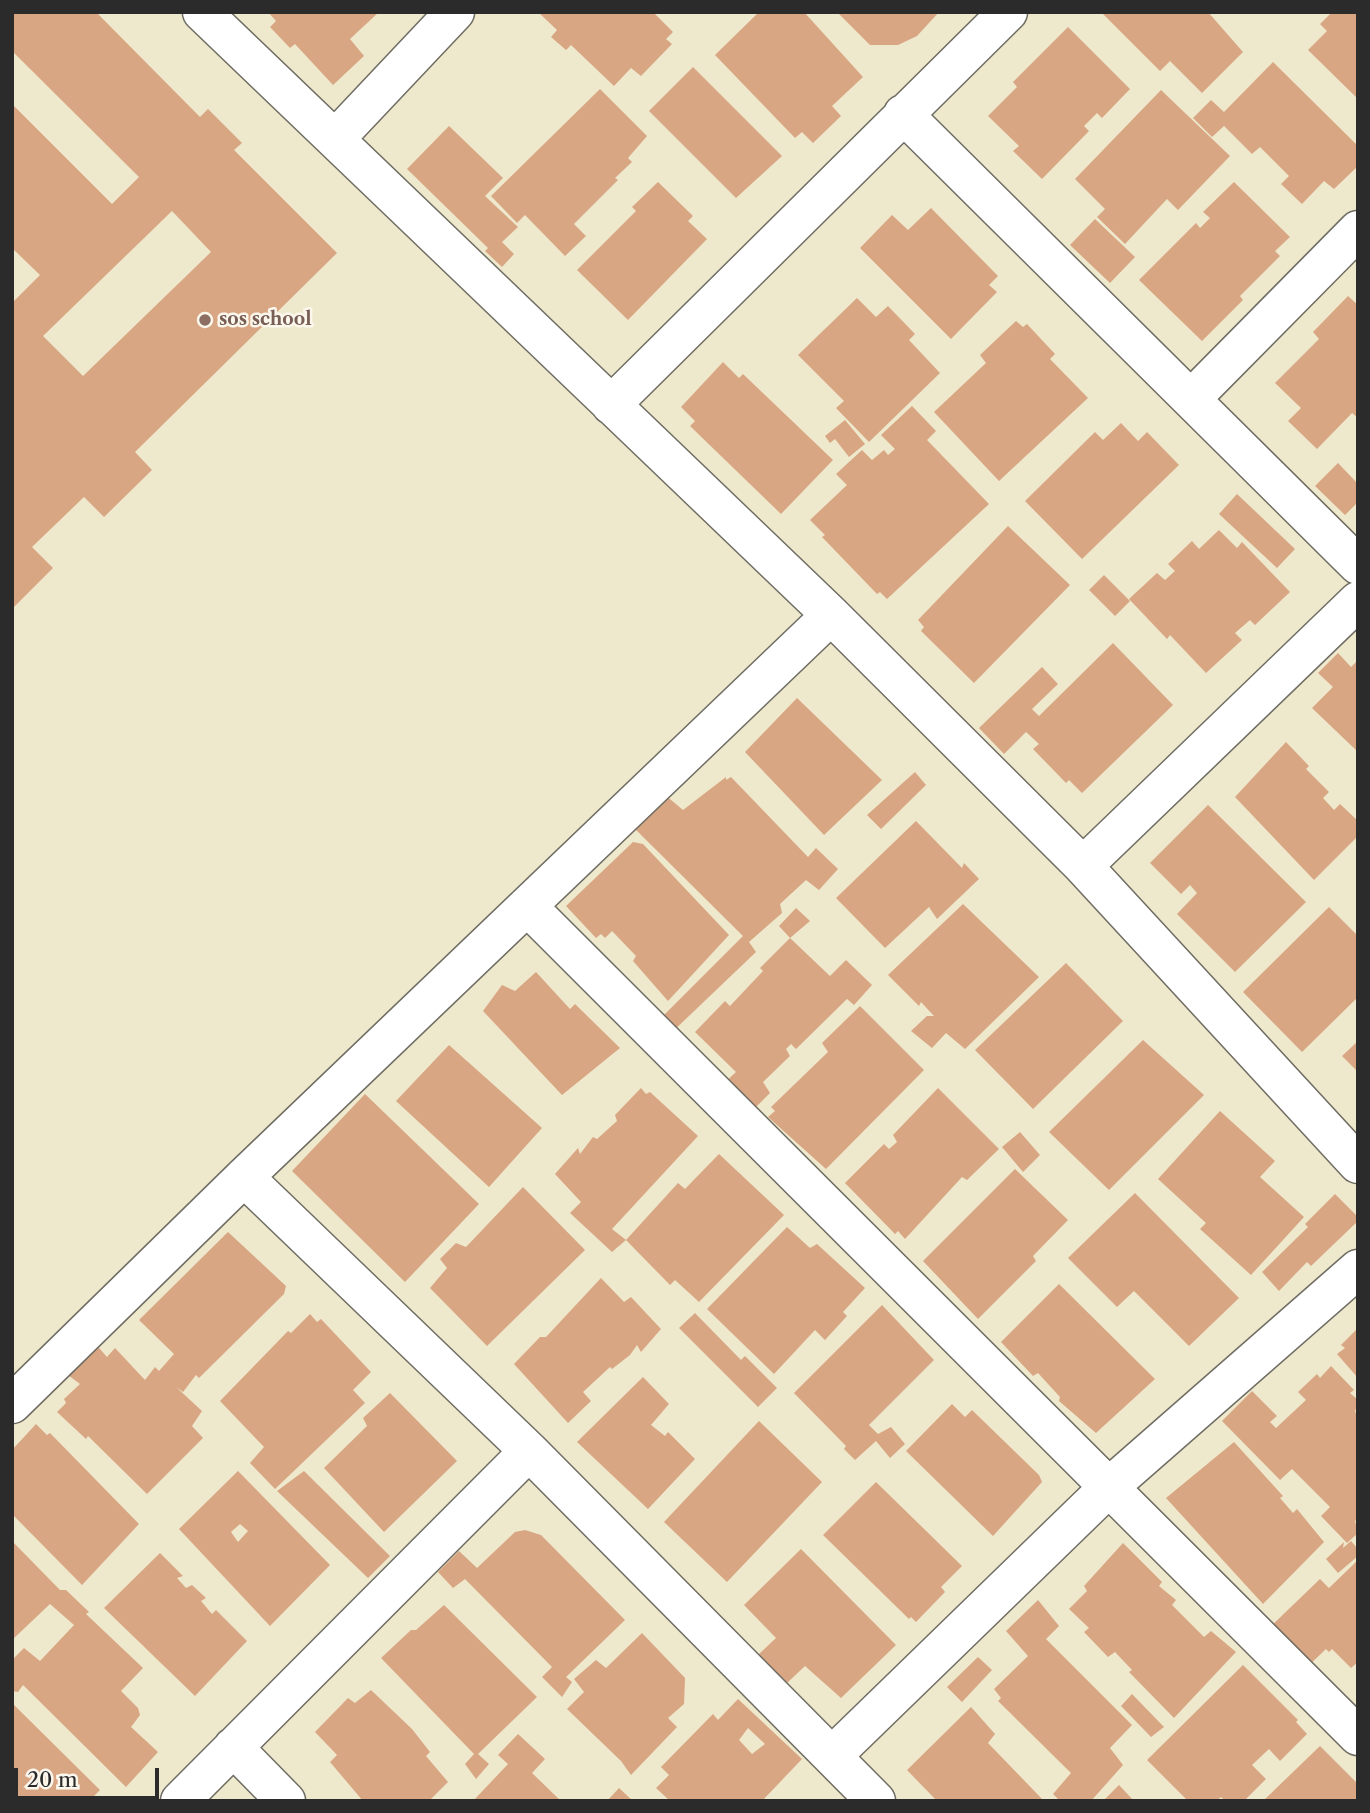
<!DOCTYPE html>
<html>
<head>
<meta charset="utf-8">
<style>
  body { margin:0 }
  #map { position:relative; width:1370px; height:1813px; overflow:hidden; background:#eee8cc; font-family:"Libre Caslon Text",serif }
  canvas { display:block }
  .frame { position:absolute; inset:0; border:14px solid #2b2b2b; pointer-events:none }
  .scale { position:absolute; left:14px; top:1768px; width:145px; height:32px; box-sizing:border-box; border:4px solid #2b2b2b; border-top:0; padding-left:9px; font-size:21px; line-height:24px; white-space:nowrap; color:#2b2b2b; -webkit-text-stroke:5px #fbf7ec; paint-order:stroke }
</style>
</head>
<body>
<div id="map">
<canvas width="1370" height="1813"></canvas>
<div class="frame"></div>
<div class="scale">20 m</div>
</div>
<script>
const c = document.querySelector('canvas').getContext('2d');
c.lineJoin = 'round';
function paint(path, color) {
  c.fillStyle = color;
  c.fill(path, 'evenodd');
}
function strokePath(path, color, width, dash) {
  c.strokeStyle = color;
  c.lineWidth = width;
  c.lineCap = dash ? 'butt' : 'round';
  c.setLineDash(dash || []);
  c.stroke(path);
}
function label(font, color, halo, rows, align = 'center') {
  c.font = font + ' "Libre Caslon Text",serif';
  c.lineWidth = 5;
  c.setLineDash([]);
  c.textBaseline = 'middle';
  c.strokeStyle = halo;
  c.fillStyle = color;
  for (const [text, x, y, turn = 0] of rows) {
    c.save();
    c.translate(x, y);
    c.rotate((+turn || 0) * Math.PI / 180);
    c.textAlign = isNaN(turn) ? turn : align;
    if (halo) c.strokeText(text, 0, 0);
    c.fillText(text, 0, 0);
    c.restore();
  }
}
paint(new Path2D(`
  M12,12H96L200,117L208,109L242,143L234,150L337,253L135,452L152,470L104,517L84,497L32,547L53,568L12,609V303L40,275L12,248V104L112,204L139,177L12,51ZM172,211L211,252L83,376L43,336Z
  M268,12H379L350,39L364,56L333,85L295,44L290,48L270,27L276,21Z
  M538,12H653L673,32L666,39L672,44L641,76L631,68L614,86L571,45L566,50L551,37L557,30Z
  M759,12H804L863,77L832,106L841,116L813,143L802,132L795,138L715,55Z
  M837,12H939L917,36L898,45H870Z
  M1101,12H1208L1243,52L1202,93L1170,61L1160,71Z
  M1332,12H1358V99L1308,50L1327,31L1320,24Z
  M1068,27L1130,89L1102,118L1097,113L1084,126L1089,131L1042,179L1013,151L1019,146L988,116L1017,87L1013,82Z
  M1273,62L1358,146V166L1334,189L1324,181L1302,204L1281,184L1289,176L1260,147L1252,154L1224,126L1212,137L1193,118L1211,100L1224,112Z
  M693,67L782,156L736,198L649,111Z
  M600,89L647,136L628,158L632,162L615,178L618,180L574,224L586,236L565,256L525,215L517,223L491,196Z
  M1161,90L1230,156L1178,210L1167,199L1125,244L1097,217L1105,209L1075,179Z
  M449,126L503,178L485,196L518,227L502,242L514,254L502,267L485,251L488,248L407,169Z
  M658,182L693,216L688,221L707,239L628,320L577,270L636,211L632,207Z
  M1234,182L1290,237L1275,251L1280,256L1240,296L1243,300L1202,341L1139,280L1196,223L1200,228L1210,218L1203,212Z
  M931,208L998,276L989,285L997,292L951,339L860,248L892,215L908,230Z
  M1095,219L1135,257L1110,283L1070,245Z
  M1348,296L1358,305V418L1352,413L1317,449L1288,421L1301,408L1275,383L1319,339L1313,332Z
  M857,298L876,317L888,306L915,334L909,340L940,373L869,442L836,408L844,401L798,355Z
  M1016,321L1023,327L1027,324L1055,354L1050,359L1088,398L999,481L934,412L986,363L980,355Z
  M723,362L739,378L743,374L833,460L781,514L690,426L695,421L681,407Z
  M912,406L936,431L927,440L989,504L887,599L880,592L877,594L822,537L825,535L810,520L847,485L836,474L862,450L872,460L884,450L888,455L895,449L881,435Z
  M845,420L865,444L849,457L835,439L830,443L825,436Z
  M1121,423L1138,441L1147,432L1179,465L1082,559L1025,501L1095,432L1103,440Z
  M1338,463L1358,484V502L1345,515L1315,486Z
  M1237,494L1295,549L1277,568L1219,514Z
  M1008,526L1070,585L974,683L921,631L924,627L918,620Z
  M1219,530L1237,548L1242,542L1290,592L1255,625L1250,620L1235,633L1242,640L1206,673L1170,635L1167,639L1129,599L1157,573L1165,580L1175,571L1168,564L1192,541L1199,549Z
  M1104,575L1130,601L1115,616L1089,590Z
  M1113,643L1173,705L1082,793L1069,780L1066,783L1033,749L1039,744L1026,732L1004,754L979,728L1042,667L1058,684L1032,709L1039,716Z
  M1338,653L1351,667L1358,660V752L1312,708L1333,687L1318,673Z
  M797,698L882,780L824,835L745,752Z
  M1286,742L1309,766L1306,769L1329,792L1323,798L1334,810L1340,804L1358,821V836L1314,880L1235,797Z
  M915,772L926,785L881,829L867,815Z
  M726,777V780L731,777L808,857L816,848L838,869L819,890L806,880L780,904L782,913L749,942L756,952L668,1036L656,1023L743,936L631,825L664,794L683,810Z
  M1208,805L1306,902L1235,972L1177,914L1197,893L1190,885L1181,894L1150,863Z
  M916,821L962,868L964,863L979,879L937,919L929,907L885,948L836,898Z
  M633,842L643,844L729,935L668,1001L633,961L636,956L612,931L605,938L601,934L596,938L566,906Z
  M963,904L1039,977L965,1049L946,1033L932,1048L911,1031L927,1016H934L921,1002L919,1006L888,975Z
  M1329,907L1358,936V997L1302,1052L1243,992Z
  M796,908L810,921L790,938L779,926Z
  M790,938L830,976L846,960L872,985L854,1005L847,999L796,1049L791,1044L786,1049L790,1056L763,1082L770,1093L750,1113L722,1085L736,1072L695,1032L725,1001L730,1006L763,971L760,968Z
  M1066,963L1123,1021L1033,1109L975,1050Z
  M536,972L570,1009L575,1004L620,1048L562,1095L483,1011L502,985L515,991Z
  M860,1006L924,1070L826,1169L768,1117L775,1111L771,1107L828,1052L822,1043Z
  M1143,1040L1204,1095L1109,1190L1049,1132Z
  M1358,1041V1072L1342,1056Z
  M449,1045L542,1128L489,1187L396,1101Z
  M641,1088L646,1094L650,1092L698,1136L612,1229L626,1240L612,1252L570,1213L581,1202L555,1174L578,1148L580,1154L593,1137L597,1139L617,1121L615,1115Z
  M938,1088L999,1149L967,1180L962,1177L905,1239L898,1231L895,1234L845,1183L884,1144L889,1149L897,1142L893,1135Z
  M365,1094L479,1204L405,1282L292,1171Z
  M1220,1111L1275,1161L1260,1177L1304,1217L1251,1275L1200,1229L1206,1223L1158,1179Z
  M1020,1132L1040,1155L1023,1172L1002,1147Z
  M719,1154L784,1215L699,1302L675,1280L670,1285L626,1240L678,1183L685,1189Z
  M1015,1169L1068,1220L1033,1256L1036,1261L978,1319L923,1261Z
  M523,1187L585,1250L487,1346L430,1288L447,1268L440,1259L456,1243L466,1247Z
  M1135,1193L1239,1298L1189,1346L1134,1291L1117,1307L1068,1258Z
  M1335,1194L1358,1217V1221L1311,1266L1307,1262L1279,1291L1262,1272L1308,1227L1305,1224Z
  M787,1227L810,1248L817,1244L865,1288L843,1312L847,1316L825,1340L815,1330L774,1374L707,1309Z
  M228,1232L286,1286L284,1294L199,1378L196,1375L183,1392L176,1387L202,1411L192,1426L203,1438L147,1494L88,1436L86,1439L57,1412L66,1403L64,1399L80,1384L64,1372L93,1341L107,1357L115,1348L145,1380L155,1367L159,1371L174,1354L139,1320Z
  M601,1278L624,1302L631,1297L661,1329L641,1352L637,1345L630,1355L612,1369L610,1367L583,1392L591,1401L568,1423L514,1364L540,1337H546Z
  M1059,1284L1155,1379L1096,1433L1059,1401L1060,1397L1038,1373L1033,1376L1001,1342Z
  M882,1305L934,1360L869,1425L878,1434L891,1427L905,1444L890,1458L876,1441L855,1460L844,1449L846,1446L794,1393Z
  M695,1313L741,1360L745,1356L777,1388L758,1407L679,1328Z
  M310,1314L317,1322L321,1319L371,1372L353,1390L365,1403L275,1489L250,1463L264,1447L220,1401L288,1331L291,1333Z
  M1358,1328V1378L1337,1354L1345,1348L1341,1345Z
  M1331,1366L1354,1390L1350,1393L1358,1400L1355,1412L1358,1415V1518L1355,1521L1358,1533L1347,1543L1321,1516L1330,1507L1292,1469L1280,1480L1222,1421L1252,1391L1277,1416L1270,1422L1276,1428L1306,1400L1298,1392L1317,1374L1320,1378Z
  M643,1377L669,1404L651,1425L665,1436L668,1432L695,1459L648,1509L577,1442Z
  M390,1393L457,1461L384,1532L324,1468L367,1426L363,1418Z
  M952,1404L965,1417L972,1410L1039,1475L1042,1482L993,1536L906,1451Z
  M759,1421L822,1482L727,1582L664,1522Z
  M36,1424L47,1435L50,1433L139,1524L82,1585L12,1514V1450Z
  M1234,1442L1283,1496L1280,1498L1293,1513L1297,1509L1324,1542L1263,1604L1166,1498Z
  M238,1471L330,1565L270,1626L179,1529ZM240,1524L248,1531L238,1542L231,1532Z
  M304,1471L390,1556L368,1578L277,1491Z
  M876,1482L962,1566L941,1587L945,1592L916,1622L911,1617L909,1619L823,1535Z
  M525,1530L541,1535L625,1620L566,1677L572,1682L562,1697L542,1677L552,1667L465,1579L453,1588L438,1572L459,1551L477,1568L515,1532Z
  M12,1541L60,1590H66L89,1612L86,1614L143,1668L121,1691L138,1708L140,1715L131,1727L158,1752L126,1787L23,1685L18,1692L12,1691V1660L24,1648L40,1661L74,1625L50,1604L12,1640Z
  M1351,1541L1358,1549V1556L1338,1573L1326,1559L1344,1542L1343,1548Z
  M1123,1543L1162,1582L1159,1586L1176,1600L1172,1605L1204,1637L1211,1631L1236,1652L1174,1718L1129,1672L1132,1670L1115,1652L1108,1657L1084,1632L1089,1628L1069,1609L1087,1591L1084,1586Z
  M801,1549L896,1645L841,1698L805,1666L787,1683L758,1655L776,1638L744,1605Z
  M160,1553L183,1576L177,1578L186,1588L192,1585L206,1598L201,1601L212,1614L216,1610L247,1641L195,1696L104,1608Z
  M1358,1560V1662L1351,1668L1332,1649L1329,1652L1326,1649L1304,1670L1267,1630L1320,1579L1329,1588Z
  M1038,1600L1059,1626L1046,1639L1132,1725L1110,1748L1123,1765L1091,1801H1060L1053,1794L1071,1773L998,1701L1001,1698L994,1689L1028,1656L1006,1631Z
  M444,1605L537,1697L478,1754L489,1764L476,1779L465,1764L474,1754L381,1658L411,1630H416Z
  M642,1633L685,1678L684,1704L668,1718L677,1727L631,1775L621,1761L567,1709L584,1692L574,1679L596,1660L606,1668Z
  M978,1657L992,1670L962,1702L947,1687Z
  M1243,1665L1298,1720L1296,1722L1307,1734L1280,1761L1269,1749L1252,1765L1266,1779L1244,1801H1225L1221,1797L1217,1801H1188L1147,1760Z
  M371,1690L412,1729L430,1752L426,1756L448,1782L429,1801H363L330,1762L337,1755L315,1732L348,1698L355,1703Z
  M1132,1694L1164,1727L1151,1737L1121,1706Z
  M738,1699L802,1759L762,1801H670L656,1788L669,1775L661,1767L713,1714L718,1720ZM748,1728L765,1744L752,1754L739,1740Z
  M12,1703L100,1790L89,1801H12Z
  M971,1707L995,1734L988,1743L1044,1801H937L907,1770Z
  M518,1734L545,1759L532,1773L561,1801H473L508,1764L498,1755Z
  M1320,1746L1358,1784V1801H1263Z
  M1119,1785L1134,1801H1103Z
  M619,1788L633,1801H607Z`), '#d9a683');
const minor = new Path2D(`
  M202,12L831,615L1083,866L1358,601
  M903,114L1358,565
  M336,138L455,12
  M1192,398L1358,230
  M611,405L1008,12
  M1083,866L1358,1164
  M527,906L1358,1736
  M244,1177L529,1451L876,1801
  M12,1404L244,1177L831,615
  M233,1747L286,1801
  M832,1756L1109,1487L1358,1269
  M180,1801L529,1451`);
strokePath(minor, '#6f6d63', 41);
strokePath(minor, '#fff', 38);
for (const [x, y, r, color] of [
  [205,320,7,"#8d6e63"]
]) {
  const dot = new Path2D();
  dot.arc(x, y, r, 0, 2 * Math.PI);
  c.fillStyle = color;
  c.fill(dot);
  strokePath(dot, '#fbf7ec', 2.5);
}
label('bold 18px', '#785e54', '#fbf7ec', [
  ["sos school",219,320]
], 'left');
</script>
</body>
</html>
